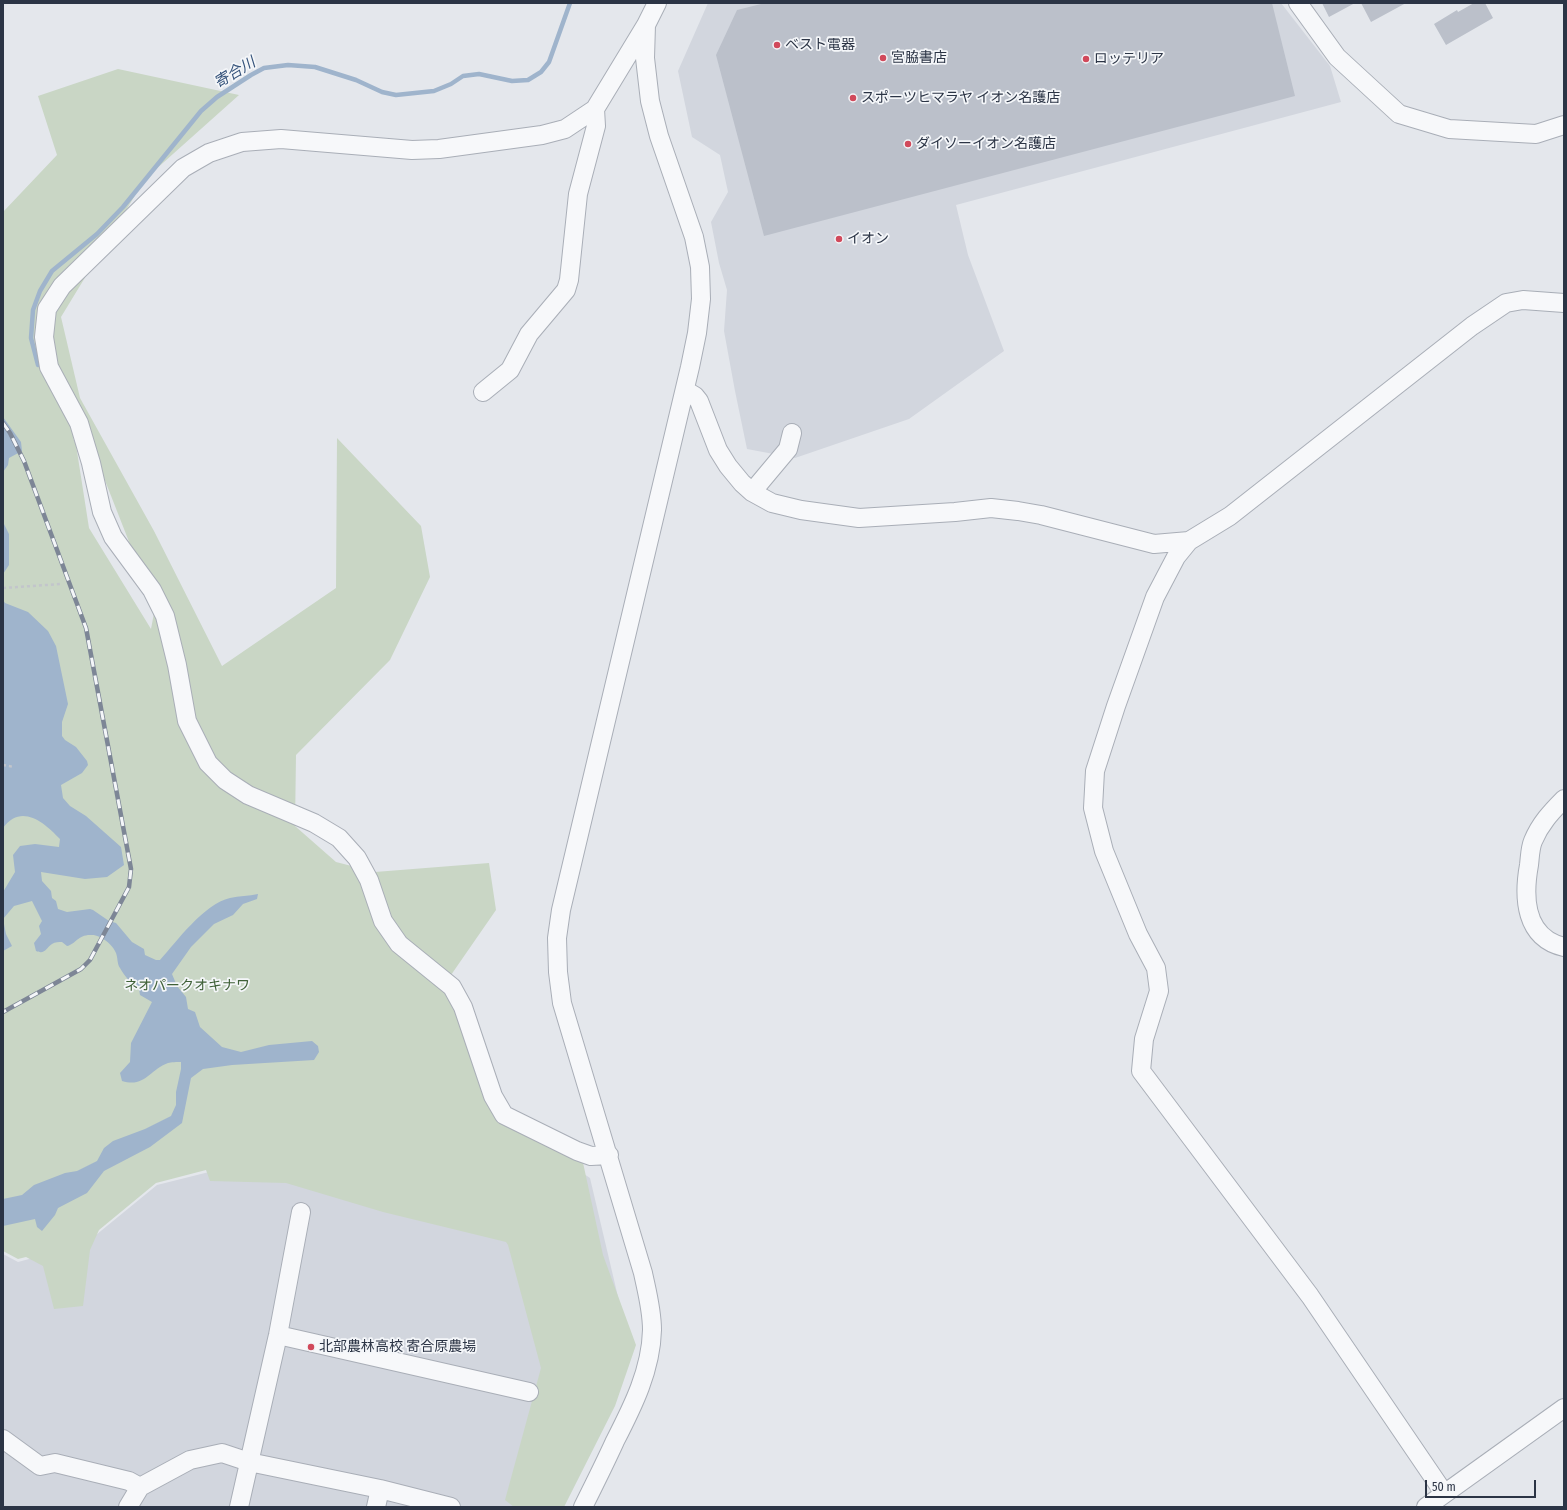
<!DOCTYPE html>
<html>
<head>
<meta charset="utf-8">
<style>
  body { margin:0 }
  #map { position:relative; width:1567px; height:1510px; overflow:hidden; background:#e4e7ec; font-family:"Fira Sans Condensed",sans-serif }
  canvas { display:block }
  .frame { position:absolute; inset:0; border:4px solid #2b3445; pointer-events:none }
  .scale { position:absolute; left:1425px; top:1480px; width:111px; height:18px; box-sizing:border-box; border:2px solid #2b3445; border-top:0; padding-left:5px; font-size:12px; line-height:14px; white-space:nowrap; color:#2b3445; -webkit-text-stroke:3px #f4f6f9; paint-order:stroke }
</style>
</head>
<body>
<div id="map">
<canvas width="1567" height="1510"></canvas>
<div class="frame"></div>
<div class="scale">50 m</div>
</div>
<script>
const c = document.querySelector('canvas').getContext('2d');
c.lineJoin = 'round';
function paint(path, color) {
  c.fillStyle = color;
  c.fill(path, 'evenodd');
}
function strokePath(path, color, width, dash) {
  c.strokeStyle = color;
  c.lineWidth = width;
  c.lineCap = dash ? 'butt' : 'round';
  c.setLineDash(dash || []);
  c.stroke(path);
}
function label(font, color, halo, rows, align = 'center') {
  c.font = font + ' "Fira Sans Condensed","Noto Sans JP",sans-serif';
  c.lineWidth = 3.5;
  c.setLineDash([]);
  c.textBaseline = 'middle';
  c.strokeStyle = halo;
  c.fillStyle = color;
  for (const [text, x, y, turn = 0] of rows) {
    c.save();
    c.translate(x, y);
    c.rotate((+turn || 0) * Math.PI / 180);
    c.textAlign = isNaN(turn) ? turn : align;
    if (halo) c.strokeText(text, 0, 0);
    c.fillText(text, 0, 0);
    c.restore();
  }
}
paint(new Path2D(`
  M708,3H1281L1330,66L1341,102L956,205L968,255L1004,351L909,419L795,458L747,449L735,391L724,331L727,290L719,263L711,222L728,192L720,155L692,137L678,71Z
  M518,1130L590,1178L623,1318L552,1507H3V1254L18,1262L85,1244L157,1185L357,1135Z`), '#d2d6de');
paint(new Path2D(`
  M118,69L239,95L145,179L61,317L80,398L154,531L222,666L336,588L337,438L421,526L430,577L390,660L296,755L295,826L336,862L375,872L489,863L496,910L451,975L495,1116L582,1158L603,1255L636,1345L615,1406L564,1507H514L505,1500L541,1368L508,1245L506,1242L383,1212L286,1183L210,1181L206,1170L156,1183L99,1230L90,1250L83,1306L54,1309L43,1266L26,1257L18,1259L3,1251V212L57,155L38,96ZM73,438L95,455L155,608L151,629L89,528L76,445Z`), '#c9d6c5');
paint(new Path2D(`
  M3,417L21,442L22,451L9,458L8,465L3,472Z
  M3,522L9,534V565L3,574Z
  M3,600L5,603L28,612L48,631L56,646L68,704L62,722V736L65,740L76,747L87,761L88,765L82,773L61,785L63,798L70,806L86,816L121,847L124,865L107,877L85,879L41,872L42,881L51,891L52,898L56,901L58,909L67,912L90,909L93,910L109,921L116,923L132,942L144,949L145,955L156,960H160C177,941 204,904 230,898C239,896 249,896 258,894L257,899L243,904L233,915L214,924L191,947L172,974L177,986L186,997L188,1009L195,1012L200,1027L222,1047L241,1052L269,1045L312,1041L318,1046L319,1052L314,1060L232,1065L203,1069L191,1078L182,1123L150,1147L104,1171L87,1193L58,1208L55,1215L42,1231L37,1227L35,1219L3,1226V1199L22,1195L34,1185L65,1173L77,1171L97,1161L104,1148L113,1141L145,1129L171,1116L176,1105V1092L181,1069V1062C177,1062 171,1062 168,1063C149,1070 145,1088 122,1081L120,1073L130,1062L131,1043L152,1002L140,995L139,989C131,983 125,977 120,968C117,964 118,958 116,953C113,945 101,935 92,935C78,934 76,944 67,946L62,942C59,942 55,942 52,944C46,948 45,955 36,951L34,943L41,934L39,926L42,921L32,901L14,906L3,919L6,934L12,946L3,951V892L15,872L13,855L20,846L35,844L59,847L60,839C44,822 21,803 3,828Z`), '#9fb4cc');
strokePath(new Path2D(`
  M38,365L31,338L33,310L40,291L52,271L97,234L123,207L201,111L217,97L251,75L264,68L288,65L315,67L356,80L382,92L396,95L434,91L451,84L463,76L479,74L512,81L528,80L541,72L549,62L570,3`), '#9fb4cc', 4.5);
paint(new Path2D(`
  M765,3H1272L1295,96L764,236L716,55L737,10Z
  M1322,3H1355L1329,17Z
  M1361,3H1406L1371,22Z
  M1474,3H1485L1493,18L1446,45L1434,24L1457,10L1458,12Z`), '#bbc0ca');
const minor = new Path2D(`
  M1298,3L1337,57L1399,114L1449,129L1536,134L1564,125
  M685,390L695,396L699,401L718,450L728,466L742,483L752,492L772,503L801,510L859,518L955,512L991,508L1018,511L1041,515L1154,544L1189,541
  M483,392L510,370L529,334L566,290L569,280L578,194L596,126L595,109
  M752,492L788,449L792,433
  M1564,799C1551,812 1540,824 1533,841C1530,848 1530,857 1529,865C1523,898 1525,938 1564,947
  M609,1155L591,1156L577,1151L504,1115L493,1096L463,1007L452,987L399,944L383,921L369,880L357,858L339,838L314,823L248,795L225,780L208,763L187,721L177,665L165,616L152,590L113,537L102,512L91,463L79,423L49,367L44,337L47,309L62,286L183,168L209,153L242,142L281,139L412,150L439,149L542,135L565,129L595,109L646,25
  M278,1335L529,1392
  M3,1439L40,1466L55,1463L129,1481L140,1487
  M1444,1493L1310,1296L1141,1071L1144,1039L1159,991L1156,968L1138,934L1104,851L1093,808L1095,771L1116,706L1155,597L1176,557L1189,541L1230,516L1472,326L1506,303L1523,300L1564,303
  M128,1507L140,1487L190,1460L222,1453L249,1462L380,1489L451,1507
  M239,1507L278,1335L301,1212
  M376,1507L380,1489
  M583,1507C594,1485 605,1463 615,1441C633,1406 651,1370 652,1330C652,1310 647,1292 643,1273L562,1003L558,972L557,938L561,910L690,367L697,333L701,299L700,267L694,237L659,136L650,101L645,58L646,25L657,3
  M1426,1507L1564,1408`);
strokePath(minor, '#a9aeb7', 20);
strokePath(new Path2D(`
  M3,588L61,584
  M3,765L14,767`), '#c2c5cb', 2.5, [3, 3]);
strokePath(minor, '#f7f8fa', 18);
const rail = new Path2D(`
  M3,423L10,433L24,461L86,628L131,869L129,887L90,960L81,969L3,1012`);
strokePath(rail, '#7d8696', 4.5);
strokePath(rail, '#f4f6f9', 3, [9]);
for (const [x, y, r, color] of [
  [777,45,4,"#d1495b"],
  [883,58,4,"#d1495b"],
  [1086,59,4,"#d1495b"],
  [853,98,4,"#d1495b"],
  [908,144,4,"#d1495b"],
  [839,239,4,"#d1495b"],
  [311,1347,4,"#d1495b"]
]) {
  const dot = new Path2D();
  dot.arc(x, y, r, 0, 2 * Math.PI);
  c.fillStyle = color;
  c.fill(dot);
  strokePath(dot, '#f4f6f9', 1.5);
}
label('14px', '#2b3445', '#f4f6f9', [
  ["ベスト電器",785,45],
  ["宮脇書店",891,58],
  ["ロッテリア",1094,59],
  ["スポーツヒマラヤ イオン名護店",861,98],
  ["ダイソーイオン名護店",916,144],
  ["イオン",847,239],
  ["北部農林高校 寄合原農場",319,1347]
], 'left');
label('14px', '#3f6138', '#f4f6f9', [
  ["ネオパークオキナワ",187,986]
]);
label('italic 15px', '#34527a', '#f4f6f9', [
  ["寄合川",235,73,-31]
]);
</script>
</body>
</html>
